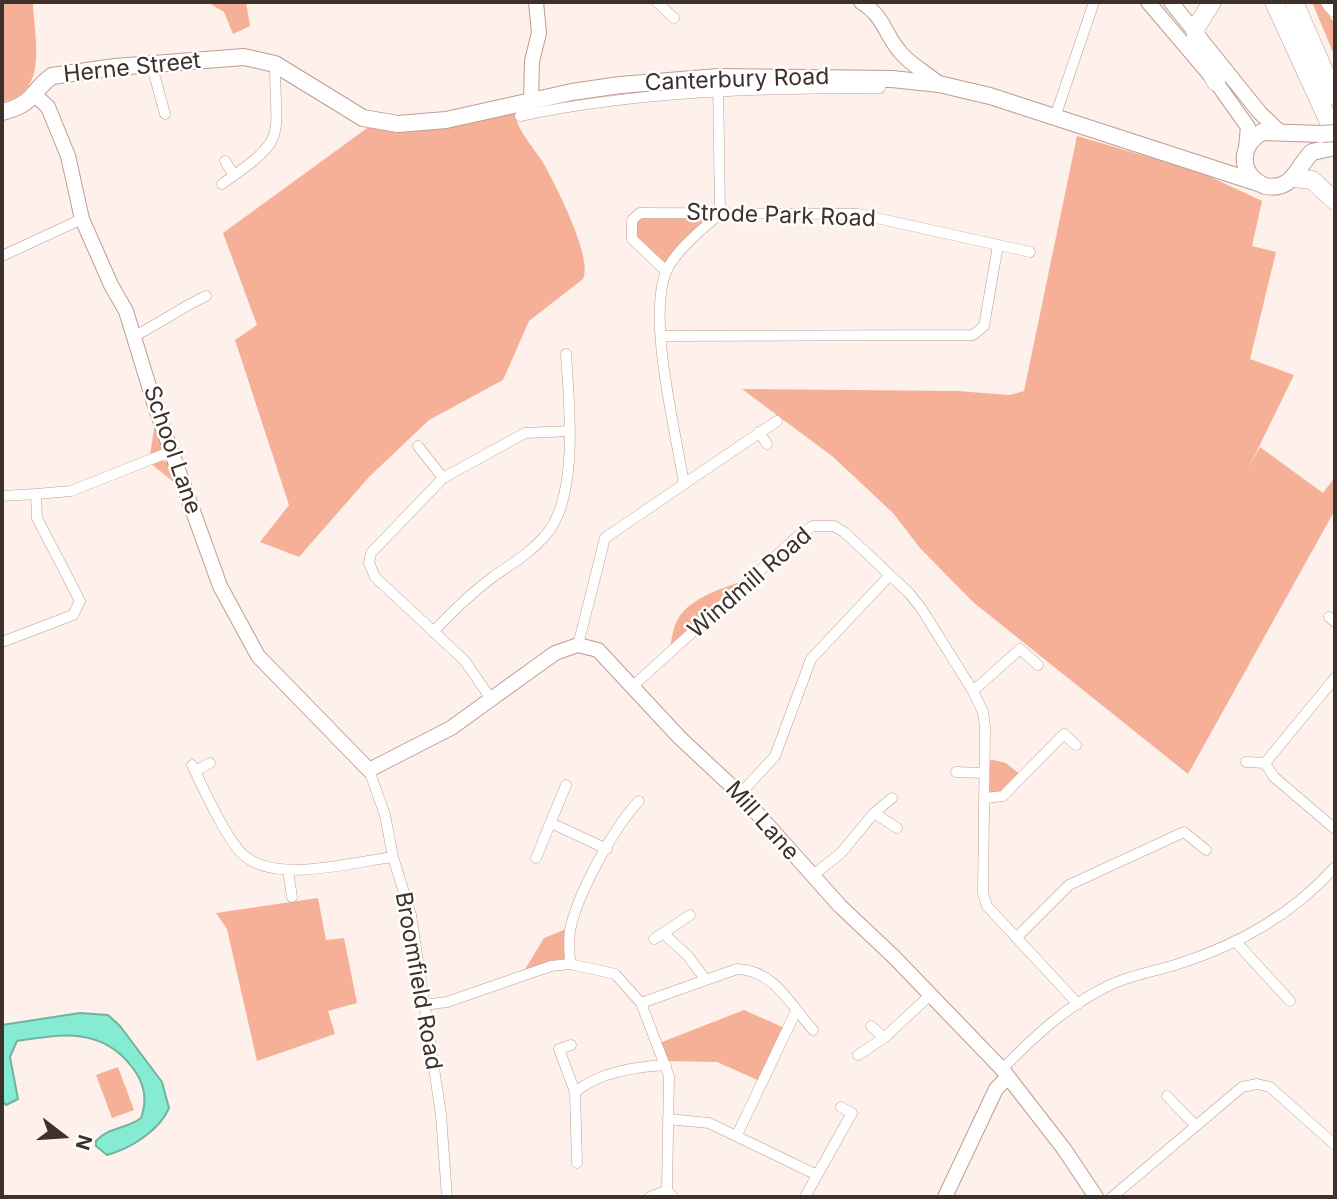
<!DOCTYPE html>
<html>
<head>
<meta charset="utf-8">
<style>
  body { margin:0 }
  #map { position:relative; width:1337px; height:1199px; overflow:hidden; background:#fef0ea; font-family:Inter,sans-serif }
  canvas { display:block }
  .frame { position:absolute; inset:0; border:4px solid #3e302b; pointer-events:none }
  .north { position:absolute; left:28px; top:1101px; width:70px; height:70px; -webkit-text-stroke:5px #fff; paint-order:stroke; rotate:107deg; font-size:19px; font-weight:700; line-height:28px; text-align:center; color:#3e302b }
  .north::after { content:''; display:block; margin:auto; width:24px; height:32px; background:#3e302b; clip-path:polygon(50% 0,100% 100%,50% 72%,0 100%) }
</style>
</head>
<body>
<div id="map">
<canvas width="1337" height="1199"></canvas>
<div class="frame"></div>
<div class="north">N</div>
</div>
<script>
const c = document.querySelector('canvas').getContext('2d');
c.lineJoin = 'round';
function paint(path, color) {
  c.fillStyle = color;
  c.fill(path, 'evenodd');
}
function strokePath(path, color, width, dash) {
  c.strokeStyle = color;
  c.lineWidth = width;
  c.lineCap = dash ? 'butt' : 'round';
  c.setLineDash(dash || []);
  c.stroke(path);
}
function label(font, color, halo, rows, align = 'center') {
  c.font = font + ' Inter,sans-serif';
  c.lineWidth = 5;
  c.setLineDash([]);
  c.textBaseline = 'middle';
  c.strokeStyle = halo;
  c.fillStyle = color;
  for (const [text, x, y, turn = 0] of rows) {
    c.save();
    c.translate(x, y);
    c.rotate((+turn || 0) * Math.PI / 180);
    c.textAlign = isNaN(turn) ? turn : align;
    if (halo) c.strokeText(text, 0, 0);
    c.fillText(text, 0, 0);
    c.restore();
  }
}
paint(new Path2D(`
  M2,2H33C34,39 50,93 2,102Z
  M207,2H246L250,26L233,34L224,12Z
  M1312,2H1320L1335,24V57Z
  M513,104C514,129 533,145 545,166C556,186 594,260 583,279L529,321L503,380L429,420L369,477L299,557L260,542L289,505L235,340L257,325L223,233L370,126Z
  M1077,136L1200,172L1262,201L1252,246L1276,252L1250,359L1294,375L1249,467L1260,447L1323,493L1335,477V510L1188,774L973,602L920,548L893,513L832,456L742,389L957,391L1010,395L1024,391Z
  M640,213L720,214L666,271L632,239V220Z
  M155,422L163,444V461L168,462L182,489L149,462Z
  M752,578L669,652C672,641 672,629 678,619C691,596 729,586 752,578Z
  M994,760L1006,763L1023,777L1003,796L986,798L985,761Z
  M318,898L326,940L344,938L357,1003L328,1011L335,1034L257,1061L227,929L216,913Z
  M571,927L570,964L521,976L544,938Z
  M744,1010L787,1029L762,1082L717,1062L664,1061L657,1044Z
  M118,1067L134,1110L112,1118L96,1075Z`), '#f5b097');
const water = new Path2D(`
  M80,1013L108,1015L120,1026L162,1082L169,1108C160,1130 130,1149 107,1155L96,1146V1141C108,1127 127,1129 141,1118C148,1099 144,1082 132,1067C102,1027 61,1034 17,1041L10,1057L18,1099L6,1105L2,1101V1025Z`);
paint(water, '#85ebd3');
strokePath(water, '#70b3a1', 2);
const street = new Path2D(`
  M657,2L674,18
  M151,63L165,114
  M520,116C640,91 758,88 880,88
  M1055,117L1094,2
  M225,161L234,175
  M222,184C290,136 275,141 275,64
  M2,256L82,219
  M666,271L632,239V220L640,213L858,214L1030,252
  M134,336C159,324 180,308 206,296
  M661,336L973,335L984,326L998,245
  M759,432L767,444
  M418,446L443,478
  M684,484L777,421
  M36,494L71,491L172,451
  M2,496L36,494L37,518L80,601L73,615L2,642
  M1329,617L1335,622
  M433,632C452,612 471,593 493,577C511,564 529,554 544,537C580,499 569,403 566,354
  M578,645L605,538L684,484C676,432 647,319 666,272C674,252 703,228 720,214L718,77
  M1335,678L1265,763L1274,777L1335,829
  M633,686L798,536L813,526H834L844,532L909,593L921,608L973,691L983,712L985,727L983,893L987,906L1078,1004
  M973,691L1020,649L1038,665
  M491,699L465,661L375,577L369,563L371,553L443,478L525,433L570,431
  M1246,762L1265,763
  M192,765C203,787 228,844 246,857C279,883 353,862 393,857
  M369,770L385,815L393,857L411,915L441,1115L447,1197
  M195,771L210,763
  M956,772L984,773
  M740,794L775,756L811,659L890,575
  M986,798L1003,796L1064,734L1076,745
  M874,813L897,828
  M551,823L607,849
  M536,858L566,785
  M288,871L292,897
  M812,876L841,853L874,813L892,798
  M663,933L688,956L705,979
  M1018,936L1069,885L1184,832L1206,850
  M654,939L690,915
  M1235,941L1290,1001
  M570,964C570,954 568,942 570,931C576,896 614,827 639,801
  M641,1003L737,969C774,970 790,1004 813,1030
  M424,1005L447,1002L551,966L570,964L615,974L641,1003L669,1076L667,1190L673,1197
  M871,1026L884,1038
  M571,1045L559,1049L575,1092
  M858,1055L884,1038L929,996
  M1002,1069C1034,1037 1065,1007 1106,987C1129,975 1154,972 1178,964C1238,945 1293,914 1335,867
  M1167,1096L1196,1126
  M668,1119L709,1123L817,1175
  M737,1135L796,1011
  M577,1163L575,1092C600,1072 634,1067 666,1065
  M806,1195L852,1113L841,1107
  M650,1197L667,1190
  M1112,1197L1242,1087L1257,1084L1270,1087L1335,1145`);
const secondary = new Path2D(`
  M861,2C885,17 884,34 901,53C911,65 927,73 939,84
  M1148,2L1216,82L1248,127L1246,148
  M1171,2L1260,113L1278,130
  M36,96L48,107L68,156L82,219L111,285L126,311L155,406L220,586L258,656L369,770L451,728L555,653L578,645L598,650L680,738L740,794L840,906L894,957L1002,1069L1064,1149L1096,1197
  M531,101L532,61L539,33L536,2
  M945,1197L996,1089L1008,1077`);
const primary = new Path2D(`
  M2,112C35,104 31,91 52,76L115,67L244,57L275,64L363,118L398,124L446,120L572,92L620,85L718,77L892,79L939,84L990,96L1258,183
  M1322,134L1262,132C1238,146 1239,175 1265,186C1293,191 1296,168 1312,152L1335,147`);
const highway = new Path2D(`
  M1212,2L1195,29L1198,48L1216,82
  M1274,2L1335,135
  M1294,2L1335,96
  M1330,2L1335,8
  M1294,178L1312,180L1335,201`);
strokePath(street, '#bf9d91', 11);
strokePath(secondary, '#bf9d91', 16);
strokePath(primary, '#bf9d91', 18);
strokePath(highway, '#bf9d91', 19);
strokePath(street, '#fff', 10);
strokePath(secondary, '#fff', 14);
strokePath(primary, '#fff', 16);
strokePath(highway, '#fff', 18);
const primaryBridge = new Path2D(`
  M1322,134L1335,133`);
strokePath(primaryBridge, '#bf9d91', 18, []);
strokePath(primaryBridge, '#fff', 16);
label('23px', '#3e302b', '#fff', [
  ["Herne Street",132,68,-6],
  ["Canterbury Road",737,80,-2],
  ["Strode Park Road",781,216,2],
  ["School Lane",172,450,71],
  ["Windmill Road",750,583,-41],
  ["Mill Lane",762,821,48],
  ["Broomfield Road",418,981,80]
]);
</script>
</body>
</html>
